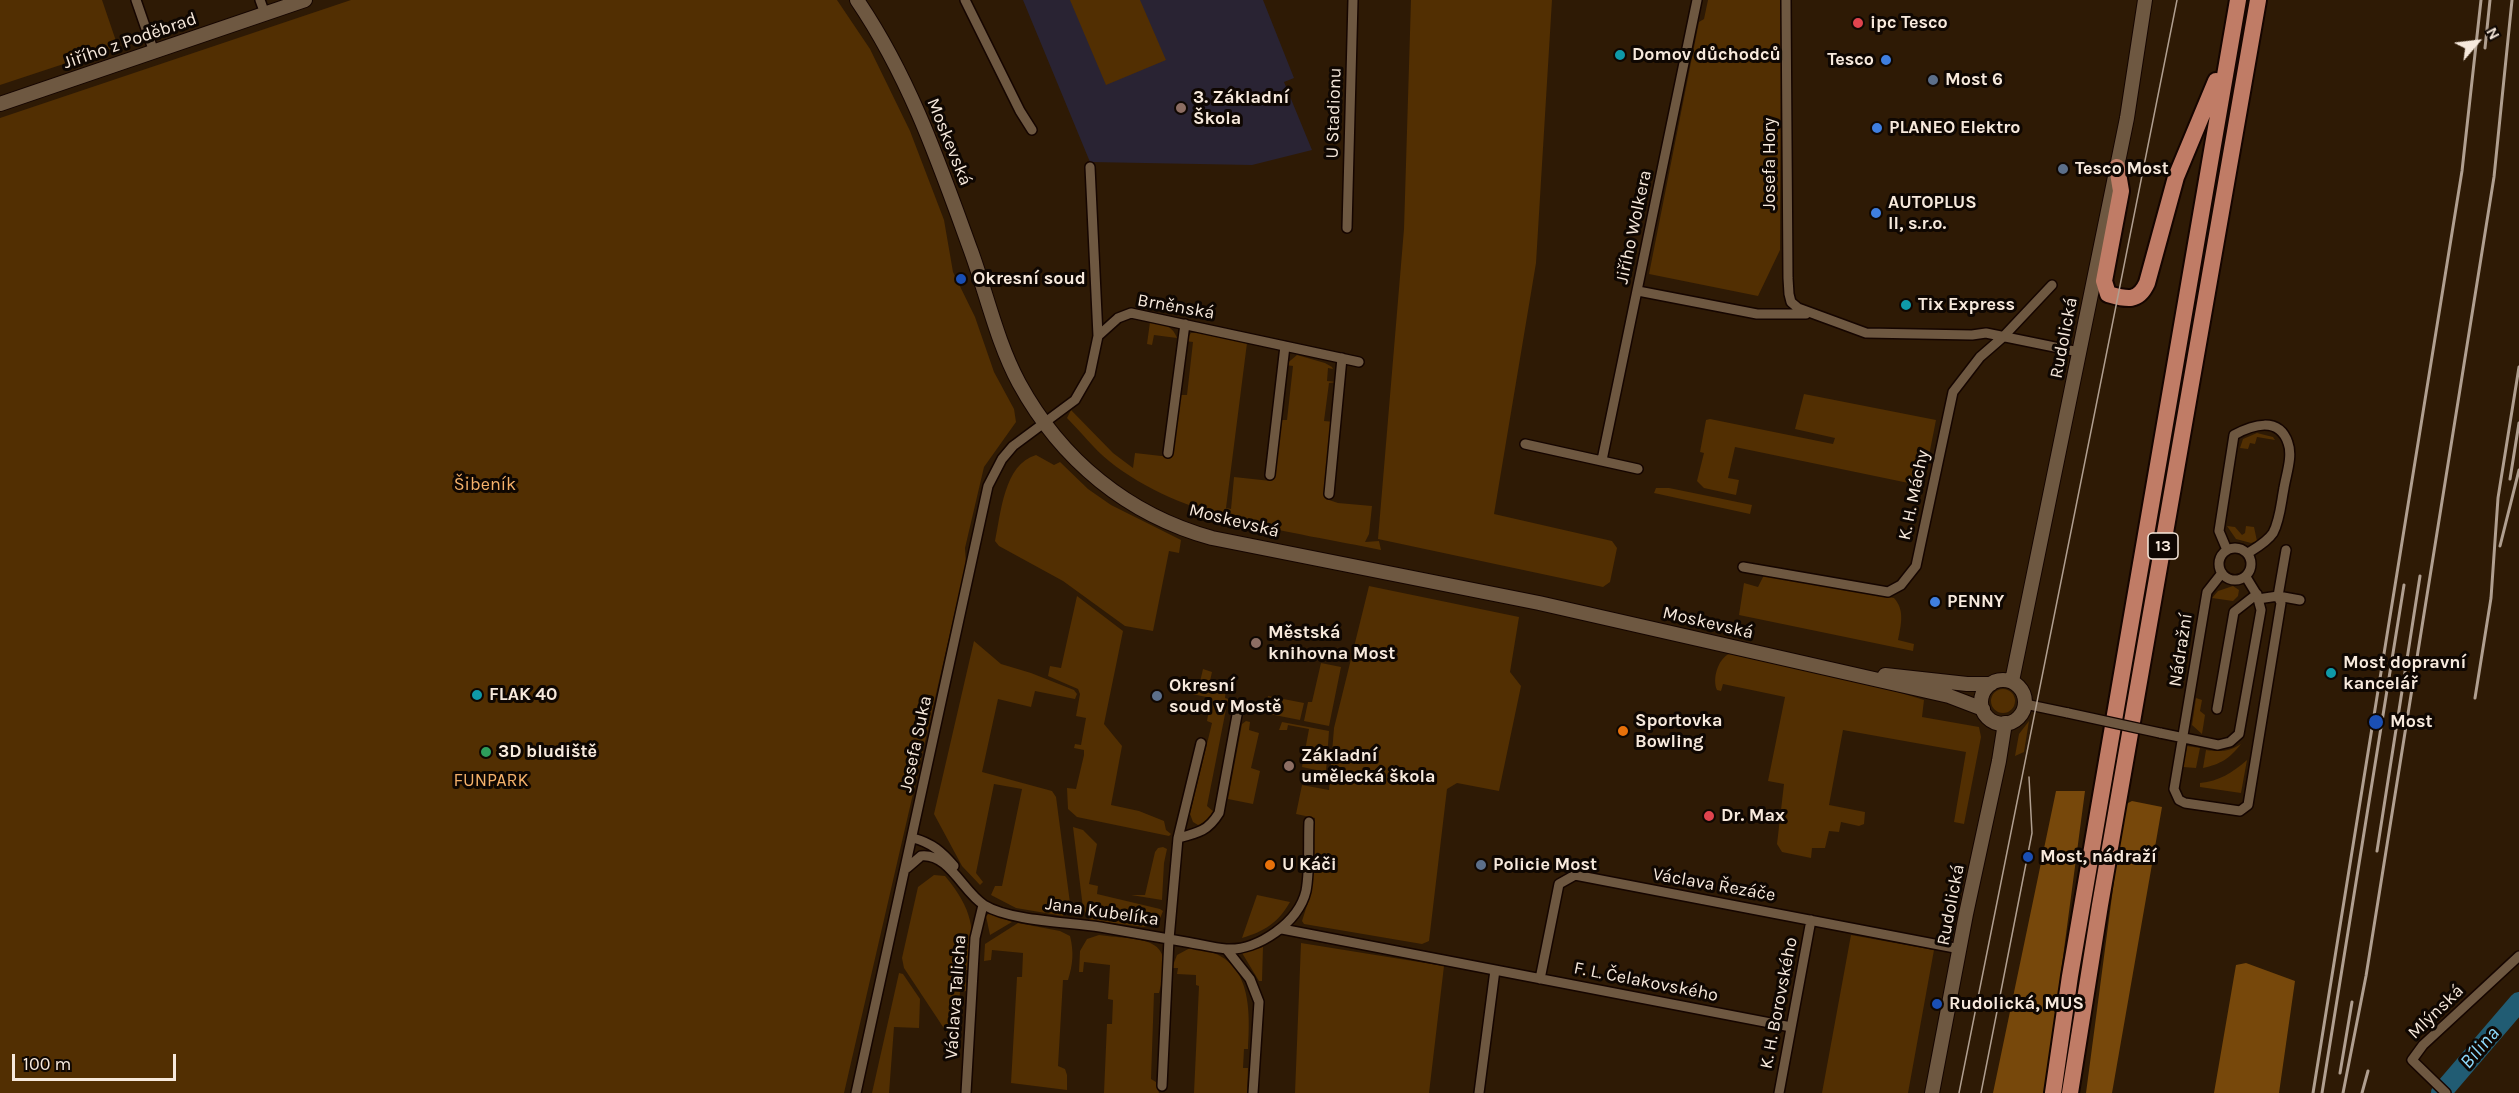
<!DOCTYPE html>
<html>
<head>
<meta charset="utf-8">
<style>
  body { margin:0 }
  #map { position:relative; width:2519px; height:1093px; overflow:hidden; background:#2e1a05; font-family:Karla,sans-serif }
  canvas { display:block }
  .north { position:absolute; left:2447px; top:12px; width:60px; height:60px; -webkit-text-stroke:4px #0f0702; paint-order:stroke; rotate:62deg; font-size:16px; font-weight:700; line-height:24px; text-align:center; color:#f7e9dc }
  .north::after { content:''; display:block; margin:auto; width:21px; height:27px; background:#f7e9dc; clip-path:polygon(50% 0,100% 100%,50% 72%,0 100%) }
  .scale { position:absolute; left:12px; top:1054px; width:164px; height:27px; box-sizing:border-box; border:3px solid #f7e9dc; border-top:0; padding-left:8px; font-size:18px; line-height:21px; white-space:nowrap; color:#f7e9dc; -webkit-text-stroke:4px #0f0702; paint-order:stroke }
</style>
</head>
<body>
<div id="map">
<canvas width="2519" height="1093"></canvas>
<div class="north">N</div>
<div class="scale">100 m</div>
</div>
<script>
const c = document.querySelector('canvas').getContext('2d');
c.lineJoin = 'round';
function paint(path, color) {
  c.fillStyle = color;
  c.fill(path, 'evenodd');
}
function strokePath(path, color, width, dash) {
  c.strokeStyle = color;
  c.lineWidth = width;
  c.lineCap = dash ? 'butt' : 'round';
  c.setLineDash(dash || []);
  c.stroke(path);
}
function label(font, color, halo, rows, align = 'center') {
  c.font = font + ' Karla,sans-serif';
  c.lineWidth = 6;
  c.setLineDash([]);
  c.textBaseline = 'middle';
  c.strokeStyle = halo;
  c.fillStyle = color;
  for (const [text, x, y, turn = 0] of rows) {
    c.save();
    c.translate(x, y);
    c.rotate((+turn || 0) * Math.PI / 180);
    c.textAlign = isNaN(turn) ? turn : align;
    if (halo) c.strokeText(text, 0, 0);
    c.fillText(text, 0, 0);
    c.restore();
  }
}
paint(new Path2D(`
  M1023,0H1263L1294,78L1284,82L1312,150L1252,165L1090,162Z`), '#292333');
paint(new Path2D(`
  M0,0H102L116,41L112,48L0,85Z
  M351,0H837L870,49L910,131L944,220L953,272L975,317L994,372L1014,409L1016,422L984,467L965,548L966,564L844,1093H0V118Z
  M1070,0H1140L1166,60L1106,85Z
  M1411,0H1552L1536,263L1494,514L1612,541L1617,548L1610,582L1603,587L1378,539L1404,229Z
  M1708,0H1781L1780,250L1758,296L1649,274L1699,22L1704,19Z
  M1150,322C1163,324 1172,325 1177,338L1154,335L1152,345L1147,344Z
  M1202,332L1247,343L1226,508L1231,509L1234,477L1271,481L1278,420H1287L1293,366L1285,365L1297,355L1325,363L1332,367L1333,369L1328,368L1327,381L1337,382L1329,383L1324,421L1335,422L1326,499L1338,503L1372,506L1369,534L1365,542L1379,541L1381,550C1291,531 1182,520 1109,461C1094,449 1081,432 1067,418L1071,410L1113,453L1133,468L1135,453L1170,457L1179,395H1187L1193,342L1185,341L1191,333Z
  M1804,394L1936,420L1923,486L1735,447L1728,478L1739,480L1736,495L1704,488L1697,481L1704,453L1700,452L1706,420L1710,419L1833,444L1835,438L1795,429Z
  M2257,433L2273,437L2275,440L2257,437L2255,444L2250,443L2248,449L2240,448L2243,439Z
  M1036,455L1054,465L1060,462L1088,489L1111,505L1181,540L1179,553L1169,551L1153,631L1125,626L1063,581L999,546L995,541C1001,513 1004,464 1036,455Z
  M1656,488H1669L1752,505L1750,514L1654,493Z
  M2227,526L2235,527L2242,535L2245,533L2246,526L2254,527L2257,541L2251,543L2236,539Z
  M1764,575L1894,598C1905,610 1901,625 1898,640L1914,644L1913,651L1739,615L1744,583L1758,587Z
  M1369,586L1519,617L1510,672L1521,686L1499,791L1457,783L1447,789L1429,941L1422,944L1304,924L1302,921L1310,896L1315,818L1296,814L1302,785L1329,790L1334,728Z
  M2233,586L2239,590L2238,596L2233,601L2212,598L2218,591Z
  M1077,596L1123,631L1104,724L1122,746L1111,805L1139,811L1164,821L1166,830L1171,834L1169,836L1077,817L1068,809L1067,788L1076,789L1084,755V750L1074,748L1075,744L1081,745L1086,718L1076,716L1080,694L1078,689L1048,676L1050,666L1061,668Z
  M974,641L1001,664L1031,673L1074,690L1077,694L1075,699L1035,691L1031,707L998,699L982,772L1052,791L1056,797L1070,903L1063,916L1016,908L991,895L995,886H1002L1022,789L994,784L976,873L983,882L980,885L962,866L934,814Z
  M1729,654L1875,685L1924,700L1922,717L1979,727L1981,737L1964,824L1954,822L1966,752L1843,730L1829,805L1865,812L1864,824L1859,826L1841,822L1839,832L1829,831L1825,848H1812L1811,858L1782,852L1777,844L1784,784L1768,781L1785,697L1723,684L1721,691L1717,690C1712,679 1718,659 1729,654Z
  M1321,663L1341,667L1329,726L1304,721L1308,702H1312Z
  M1203,669L1212,672L1210,681L1231,685L1230,689H1226L1225,698L1228,699L1207,806L1214,812L1206,822L1198,825L1193,822L1190,814L1212,723L1207,721L1211,698L1183,692V690L1195,692L1196,686L1189,685L1190,680L1200,682Z
  M1991 701a12 12 0 1 1 24 0a12 12 0 1 1-24 0Z
  M1268,696L1304,703L1300,720L1264,713Z
  M2196,698L2202,700L2200,711L2205,715L2202,734L2192,725Z
  M1246,721L1250,722L1249,730L1259,733L1251,768L1260,771L1253,804L1228,799L1242,724Z
  M2029,721L2024,752L2015,756L2019,734Z
  M1282,722L1329,731L1326,772L1302,767L1309,729L1288,725L1287,730H1279Z
  M2241,744C2229,759 2221,764 2203,768L2206,750C2220,752 2229,752 2241,744Z
  M2187,746L2200,748L2196,768L2183,767Z
  M2247,760L2241,793L2200,787V783C2219,781 2232,773 2247,760Z
  M1073,827L1083,830L1097,844L1089,884L1098,886L1097,894L1160,909L1163,911L1159,921L1155,925L1144,927L1090,920L1083,908Z
  M1163,847L1167,849L1164,863L1162,900L1131,895H1145L1155,852L1158,848Z
  M934,875L945,876C974,911 973,927 973,970H966V991L960,992L957,1042H953L904,968L902,958L918,887Z
  M1257,895L1290,902C1278,923 1265,931 1242,938Z
  M990,913L1012,922L990,935L986,916Z
  M1018,923L1060,931L1070,936C1074,952 1073,964 1068,980H1063L1058,1066L1065,1069L1067,1075V1090L1011,1083L1017,977H1022L1023,953L992,950L991,960L984,961L985,944Z
  M1099,935C1144,941 1177,934 1159,993H1154L1151,1079L1156,1082L1159,1093H1104L1107,1024H1112L1113,1000L1108,999L1110,965L1084,962L1083,972H1079L1080,951L1087,939Z
  M1851,935L1934,950L1908,1093H1822Z
  M1301,943L1444,966L1429,1093H1295Z
  M1263,947L1262,981H1259L1242,953Z
  M1190,948C1250,952 1251,1002 1248,1049H1244L1243,1068H1248L1247,1093H1194L1199,986L1196,985V975L1177,974L1178,968H1172L1177,955Z
  M899,973L903,974L920,999L919,1028L894,1027L889,1093H872Z`), '#522f02');
paint(new Path2D(`
  M2056,791H2085L2045,1093H1993Z
  M2132,801L2162,807L2112,1093H2086L2124,805Z
  M2246,963L2295,981L2279,1093H2214L2236,965Z`), '#77480b');
strokePath(new Path2D(`
  M2441,1093L2519,1002`), '#215c73', 20);
const street = new Path2D(`
  M136,0L154,52
  M260,0L265,14
  M965,0L1020,111L1032,130
  M1786,0L1788,278L1789,294L1791,302L1798,308L1866,333L1972,335L1986,333L2079,352
  M1090,167L1098,336
  M1347,228L1353,0
  M1638,291L1757,314H1806
  M1525,444L1638,469
  M1168,453L1185,324
  M1602,460L1697,0
  M1270,475L1285,346
  M1329,494L1342,358
  M2219 564a16 16 0 1 1 32 0a16 16 0 1 1-32 0Z
  M2227,550L2219,531L2234,435C2252,425 2279,416 2288,443C2293,456 2286,475 2284,488C2281,503 2280,520 2273,533C2267,542 2256,548 2248,553
  M1743,567L1888,592L1901,585L1916,566L1953,392L1980,357L2003,337L2052,285
  M2222,573L2207,592L2174,789L2179,800L2185,803L2240,811L2248,805L2281,603L2278,596L2300,600
  M2258,599L2278,596L2286,550
  M2025,704L2068,713
  M2217,709L2234,612L2257,594
  M2160,733L2218,745L2230,742L2239,734L2261,610L2257,595L2246,577
  M913,838C932,843 942,852 954,866
  M1178,838C1198,833 1208,831 1219,813L1237,715
  M907,868L921,856C949,853 963,892 984,905C1010,921 1068,922 1100,927C1129,932 1157,937 1186,942C1199,944 1213,948 1226,949C1258,951 1299,922 1306,891C1310,870 1308,844 1309,822
  M1282,929L1791,1027
  M1227,950L1250,979L1259,1002L1253,1093
  M1540,979L1559,884L1575,875L1960,949
  M1162,1086L1169,939L1178,838L1201,743
  M856,1093L988,486L1002,459L1013,446L1075,400L1090,374L1098,336L1118,318L1131,313L1359,362
  M966,1093L975,938L983,905
  M1479,1093L1495,970
  M1779,1093L1811,920
  M2446,1093L2412,1060L2423,1045L2519,956`);
const secondary = new Path2D(`
  M857,0C910,78 939,163 971,251C987,295 997,342 1019,383C1061,460 1128,515 1212,538L1539,603L1949,696L1983,709
  M0,104L305,0
  M1885,675L1967,684H1991
  M1981 702a22 22 0 1 1 44 0a22 22 0 1 1-44 0Z
  M2012,681L2127,118L2145,0
  M1932,1093L1966,914L1999,761L2005,723`);
const highway = new Path2D(`
  M2117,167L2121,191L2104,281L2108,294C2126,299 2138,303 2147,283L2176,177L2216,81
  M2053,1093L2070,976L2238,0
  M2070,1093L2100,905L2258,0`);
strokePath(street, '#150500', 12);
strokePath(secondary, '#150500', 16);
strokePath(highway, '#150500', 20);
strokePath(street, '#6e5841', 9);
strokePath(secondary, '#6e5841', 14);
strokePath(highway, '#c07c66', 16);
strokePath(new Path2D(`
  M1959,1093L2177,0
  M1981,1093L2032,833L2029,777`), '#b09f90', 1.5);
strokePath(new Path2D(`
  M2485,48L2490,0
  M2510,479L2519,423
  M2500,546L2519,470
  M2475,698L2491,598L2498,498L2519,367
  M2377,851L2420,576
  M2340,1073L2352,1002
  M2313,1093L2462,171L2481,0
  M2322,1093L2404,585
  M2343,1093L2366,976L2494,177L2512,0
  M2362,1093L2368,1071`), '#b09f90', 3);
const streetBridge = new Path2D(`
  M2068,713L2160,733`);
strokePath(streetBridge, '#150500', 12, []);
strokePath(streetBridge, '#6e5841', 9);
for (const [x, y, r, color] of [
  [1858,23,6,"#e0444e"],
  [1620,55,6,"#0f9aa8"],
  [1886,60,6,"#3f7fe0"],
  [1933,80,6,"#5c6f8a"],
  [1181,108,6,"#8d6e63"],
  [1877,128,6,"#3f7fe0"],
  [2063,169,6,"#5c6f8a"],
  [1876,213,6,"#3f7fe0"],
  [961,279,6,"#1a4fb4"],
  [1906,305,6,"#0f9aa8"],
  [1935,602,6,"#3f7fe0"],
  [1256,643,6,"#8d6e63"],
  [2331,673,6,"#0f9aa8"],
  [477,695,6,"#0f9aa8"],
  [1157,696,6,"#5c6f8a"],
  [2376,722,8,"#1a4fb4"],
  [1623,731,6,"#e8710a"],
  [486,752,6,"#2e9e5b"],
  [1289,766,6,"#8d6e63"],
  [1709,816,6,"#e0444e"],
  [2028,857,6,"#1a4fb4"],
  [1270,865,6,"#e8710a"],
  [1481,865,6,"#5c6f8a"],
  [1937,1004,6,"#1a4fb4"]
]) {
  const dot = new Path2D();
  dot.arc(x, y, r, 0, 2 * Math.PI);
  c.fillStyle = color;
  c.fill(dot);
  strokePath(dot, '#0f0702', 2);
}
for (const [x, y, w] of [
  [2163,546,30]
]) {
  const box = new Path2D();
  box.roundRect(x - w / 2, y - 13, w, 26, 4.5);
  c.fillStyle = '#0f0702';
  c.fill(box);
  strokePath(box, '#f7e9dc', 1.5);
}
label('bold 16px', '#f7e9dc', null, [
  ["13",2163,546]
]);
label('bold 18px', '#f7e9dc', '#0f0702', [
  ["ipc Tesco",1870,23],
  ["Domov důchodců",1632,55],
  ["Tesco",1874,60,"right"],
  ["Most 6",1945,80],
  ["3. Základní",1193,98],
  ["Škola",1193,119],
  ["PLANEO Elektro",1889,128],
  ["Tesco Most",2075,169],
  ["AUTOPLUS",1888,203],
  ["II, s.r.o.",1888,224],
  ["Okresní soud",973,279],
  ["Tix Express",1918,305],
  ["PENNY",1947,602],
  ["Městská",1268,633],
  ["knihovna Most",1268,654],
  ["Most dopravní",2343,663],
  ["kancelář",2343,684],
  ["Okresní",1169,686],
  ["soud v Mostě",1169,707],
  ["FLAK 40",489,695],
  ["Sportovka",1635,721],
  ["Bowling",1635,742],
  ["Most",2390,722],
  ["3D bludiště",498,752],
  ["Základní",1301,756],
  ["umělecká škola",1301,777],
  ["Dr. Max",1721,816],
  ["Most, nádraží",2040,857],
  ["U Káči",1282,865],
  ["Policie Most",1493,865],
  ["Rudolická, MUS",1949,1004]
], 'left');
label('18px', '#f7e9dc', '#0f0702', [
  ["Jiřího z Poděbrad",130,41,-19],
  ["U Stadionu",1334,113,-88],
  ["Moskevská",949,142,68],
  ["Josefa Hory",1770,164,-90],
  ["Jiřího Wolkera",1634,227,-78],
  ["Brněnská",1176,307,10],
  ["Rudolická",2064,338,-79],
  ["K. H. Máchy",1914,495,-78],
  ["Moskevská",1234,521,14],
  ["Moskevská",1708,623,13],
  ["Nádražní",2181,650,-81],
  ["Josefa Suka",916,744,-78],
  ["Václava Řezáče",1714,885,10],
  ["Rudolická",1951,905,-79],
  ["Jana Kubelíka",1102,912,8],
  ["F. L. Čelakovského",1646,982,11],
  ["Václava Talicha",956,997,-86],
  ["K. H. Borovského",1779,1003,-79],
  ["Mlýnská",2436,1012,-44]
]);
label('18px', '#f6b26b', '#0f0702', [
  ["Šibeník",485,485],
  ["FUNPARK",491,781]
]);
label('italic 20px', '#8dd9fb', '#0f0702', [
  ["Bílina",2480,1048,-49]
]);
</script>
</body>
</html>
